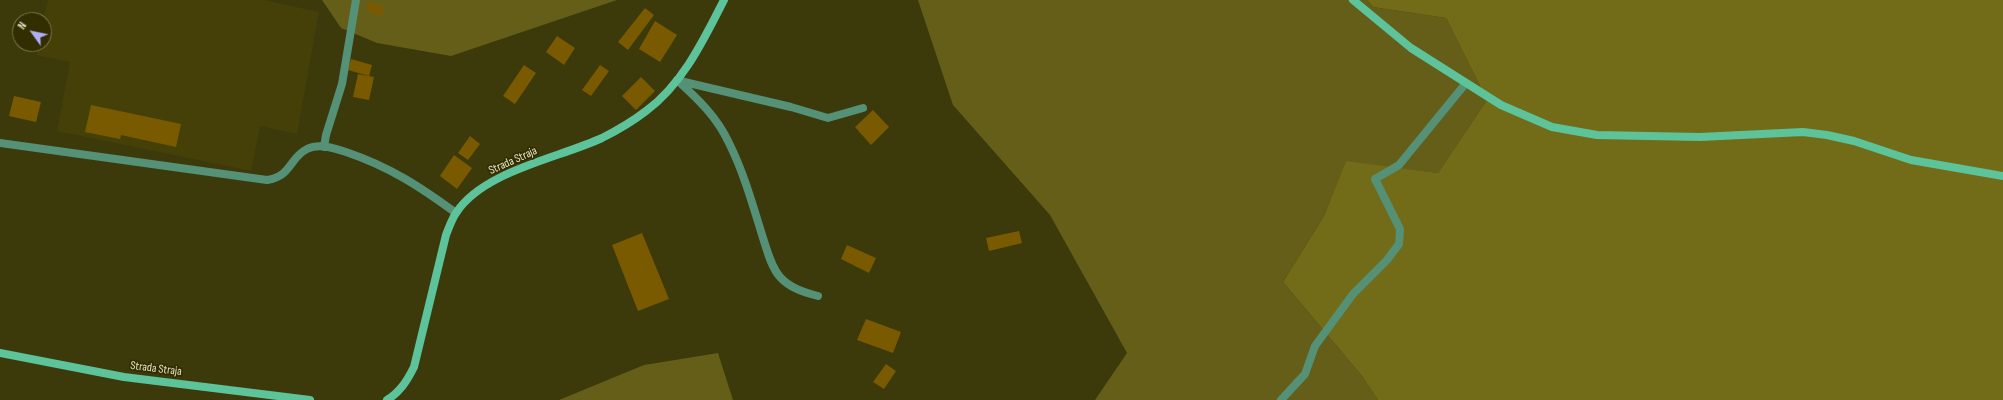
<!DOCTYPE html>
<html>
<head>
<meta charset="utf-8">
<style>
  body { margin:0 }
  #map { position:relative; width:2003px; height:400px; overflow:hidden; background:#3c390a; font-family:"Sofia Sans Condensed",sans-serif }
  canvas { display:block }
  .north { position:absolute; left:12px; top:12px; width:40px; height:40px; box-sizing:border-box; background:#322e00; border:1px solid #79764e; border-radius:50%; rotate:303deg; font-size:11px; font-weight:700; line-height:16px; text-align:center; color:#e3e2c3 }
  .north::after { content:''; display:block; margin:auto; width:14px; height:18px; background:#b0aefa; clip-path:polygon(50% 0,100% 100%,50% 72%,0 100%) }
</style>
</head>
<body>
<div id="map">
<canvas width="2003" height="400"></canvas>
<div class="north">N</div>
</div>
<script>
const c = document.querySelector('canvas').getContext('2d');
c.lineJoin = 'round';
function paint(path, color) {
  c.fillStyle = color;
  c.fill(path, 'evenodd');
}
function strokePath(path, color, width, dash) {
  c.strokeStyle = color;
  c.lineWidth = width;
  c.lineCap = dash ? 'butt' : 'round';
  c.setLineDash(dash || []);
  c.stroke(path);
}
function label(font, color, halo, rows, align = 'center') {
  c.font = font + ' "Sofia Sans Condensed",sans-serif';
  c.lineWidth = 3.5;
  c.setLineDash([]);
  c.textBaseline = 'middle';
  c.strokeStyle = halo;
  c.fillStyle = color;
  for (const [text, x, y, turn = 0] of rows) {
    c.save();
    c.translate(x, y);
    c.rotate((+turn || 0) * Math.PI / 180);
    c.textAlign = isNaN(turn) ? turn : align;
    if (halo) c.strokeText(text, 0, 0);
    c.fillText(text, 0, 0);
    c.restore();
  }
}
paint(new Path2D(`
  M48,0H264L319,12L297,134L260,126L251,171L57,131L70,62L36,55L38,44H44L43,20Z`), '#454008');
paint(new Path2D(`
  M322,0H617L451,56L377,43L341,28Z
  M918,0H1367L1373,7L1446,18L1487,100L1438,173L1346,162L1324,216L1283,282L1362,376L1378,400H1095L1127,353L1050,215L953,105Z
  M718,353L733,400H559L644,365Z`), '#645e18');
paint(new Path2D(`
  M1367,0H2003V400H1378L1362,376L1283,282L1324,216L1346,161L1438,173L1487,100L1446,18L1373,7Z`), '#726c18');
paint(new Path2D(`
  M370,1L385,8L381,17L366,10Z
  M645,8L654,15L628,50L618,42Z
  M655,21L677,35L660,62L639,49Z
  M557,36L575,48L564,65L546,52Z
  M351,59L372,65L369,76L348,70Z
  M524,65L536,73L515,104L503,96Z
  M600,65L609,71L591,96L582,90Z
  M358,74L374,77L369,100L353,97Z
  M641,77L655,91L636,110L622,96Z
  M14,96L41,102L36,122L9,116Z
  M91,105L181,124L176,147L121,135L120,139L85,132Z
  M873,110L889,127L871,145L855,127Z
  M470,136L480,144L468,160L458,153Z
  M454,155L472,168L457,189L440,176Z
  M1019,231L1022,243L989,251L986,238Z
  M642,233L669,299L638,311L612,245Z
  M847,245L876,258L869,273L841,259Z
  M866,319L901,332L893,353L857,340Z
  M886,364L896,371L884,389L873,382Z`), '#7a5a00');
strokePath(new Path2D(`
  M677,80C698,99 717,117 729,143C744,173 753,206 763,238C767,250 771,267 780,277C790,288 803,292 818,296
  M680,81L791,107L828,118L863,108
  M0,143L267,180C292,176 289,158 307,149C319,143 334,148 346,152C390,167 419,186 456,213
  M324,147L326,135L342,84L356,0
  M1281,400L1305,374L1315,346L1353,294L1387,260L1399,244L1400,229L1375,179L1399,165L1466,83`), '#549176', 8);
strokePath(new Path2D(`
  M1353,0L1411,48L1501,105L1552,127L1597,135L1700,137L1803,132L1827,135L1854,141L1911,160L2003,176
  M0,353L124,377L310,400
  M387,400C400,392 407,381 414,367L446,235C449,227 452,219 456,213C483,171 559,158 602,138C618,130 633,121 646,111C683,84 704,39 724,0`), '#5dc39a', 8);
label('12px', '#e3e2c3', '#322e00', [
  ["Strada Straja",513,161,-24],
  ["Strada Straja",156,369,7]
]);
</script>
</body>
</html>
